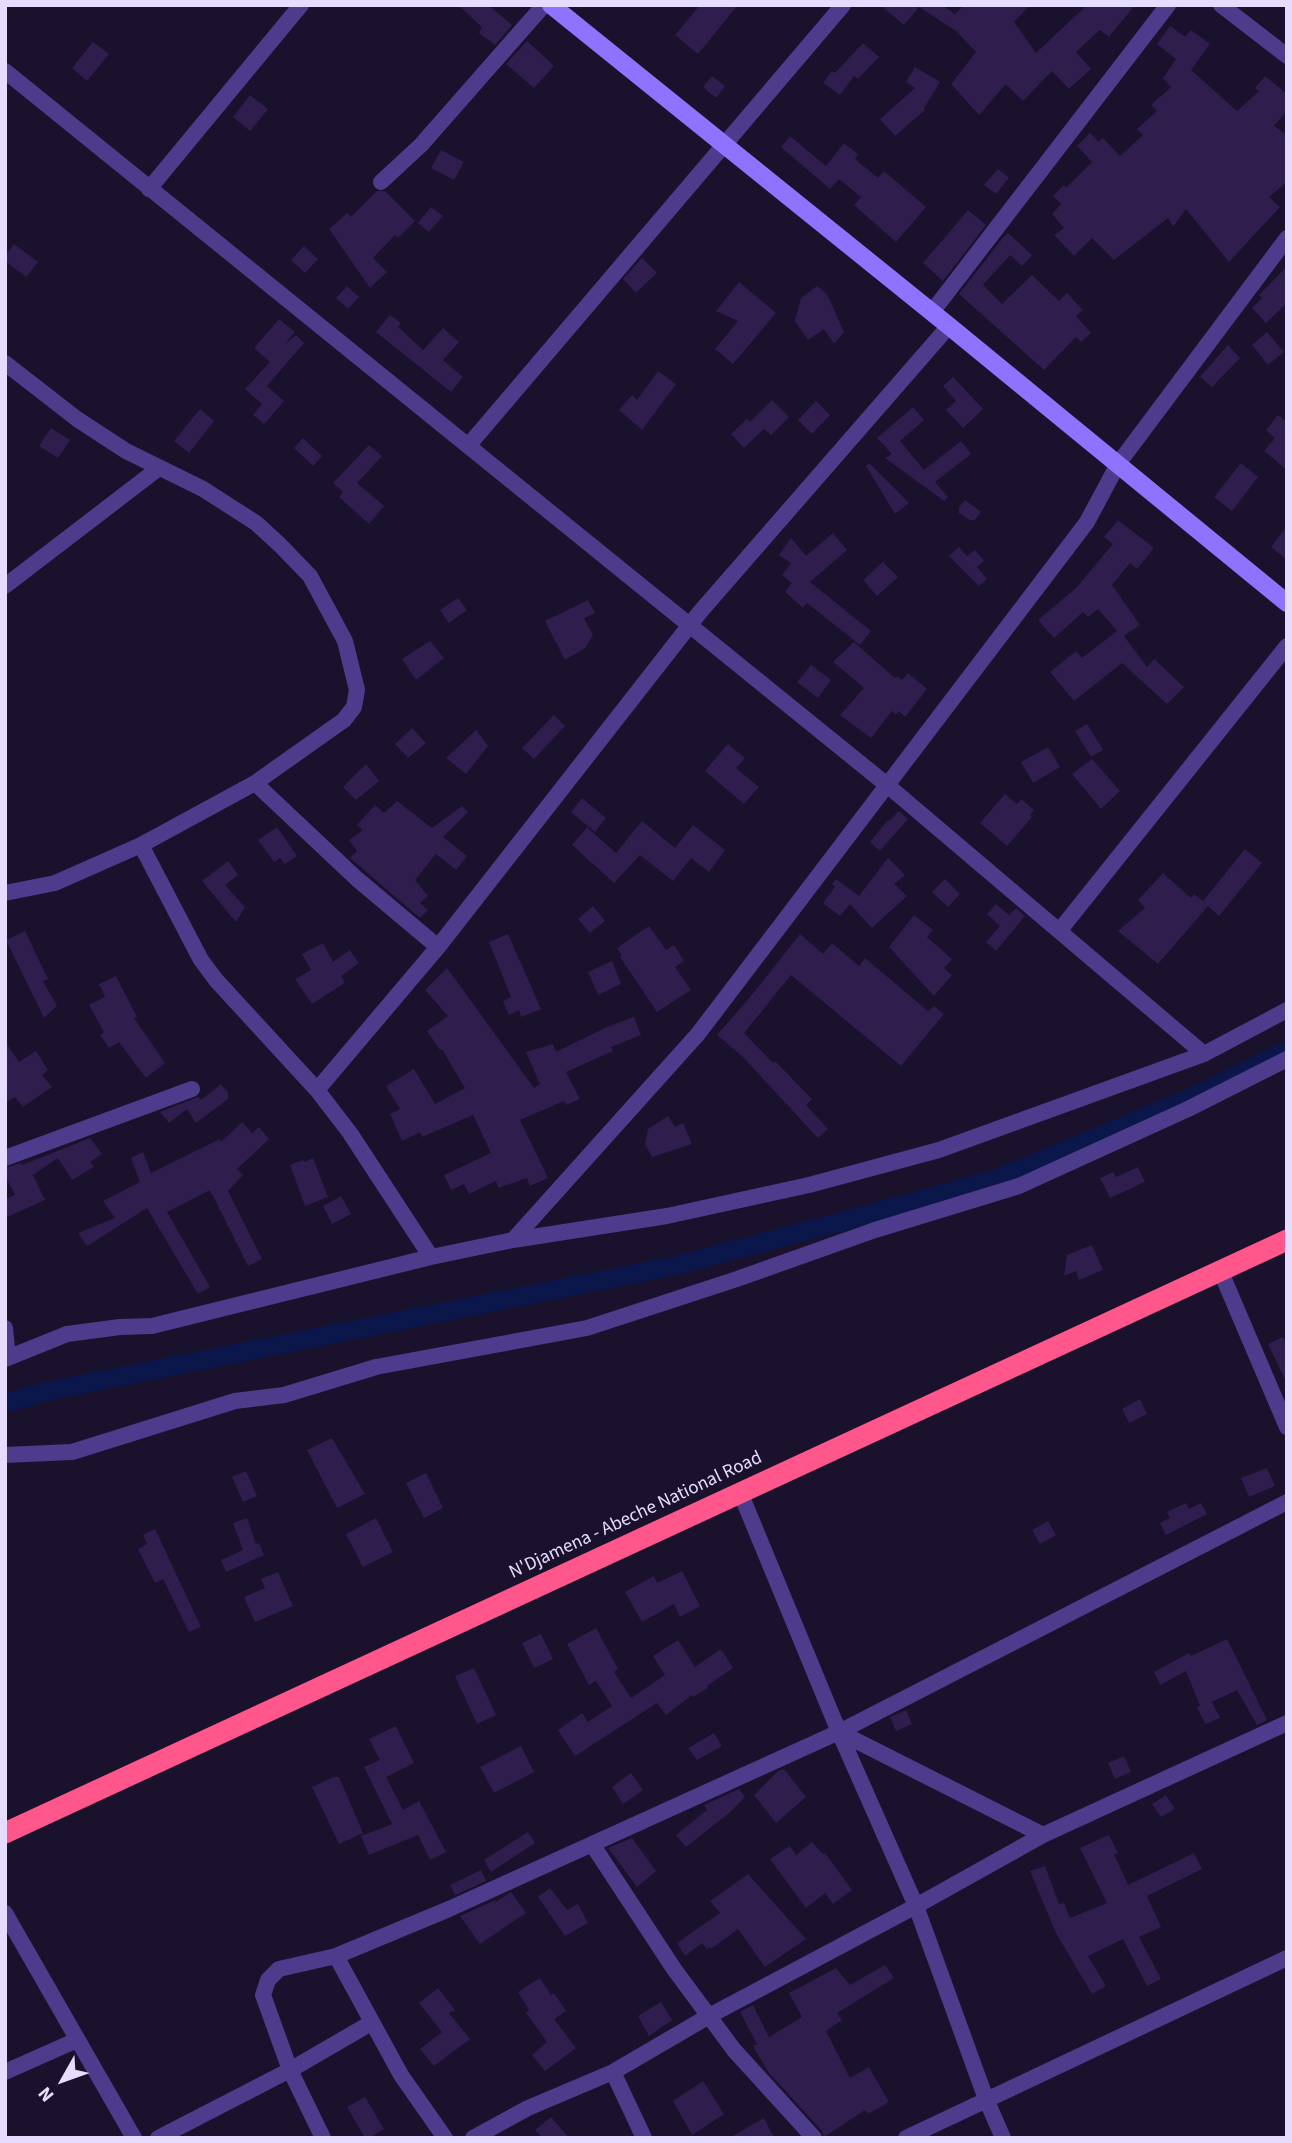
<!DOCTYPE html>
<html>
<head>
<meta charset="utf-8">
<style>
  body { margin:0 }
  #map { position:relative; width:1292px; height:2143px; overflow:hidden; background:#1a112c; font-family:"Source Sans 3",sans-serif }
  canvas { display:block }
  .frame { position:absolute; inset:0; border:7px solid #e6dcff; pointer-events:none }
  .north { position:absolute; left:28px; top:2045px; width:70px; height:70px; -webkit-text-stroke:5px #1a112c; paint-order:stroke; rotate:230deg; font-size:19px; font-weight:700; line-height:28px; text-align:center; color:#e6dcff }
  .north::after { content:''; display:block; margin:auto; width:24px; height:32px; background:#e6dcff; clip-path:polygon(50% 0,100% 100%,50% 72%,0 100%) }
</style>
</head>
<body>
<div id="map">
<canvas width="1292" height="2143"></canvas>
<div class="frame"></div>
<div class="north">N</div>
</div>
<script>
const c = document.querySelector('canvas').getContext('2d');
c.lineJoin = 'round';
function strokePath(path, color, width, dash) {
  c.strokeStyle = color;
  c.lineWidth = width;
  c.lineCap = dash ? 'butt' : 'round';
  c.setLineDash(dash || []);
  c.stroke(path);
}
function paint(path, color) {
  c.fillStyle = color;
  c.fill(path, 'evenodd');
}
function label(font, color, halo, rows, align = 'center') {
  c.font = font + ' "Source Sans 3",sans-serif';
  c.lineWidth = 5;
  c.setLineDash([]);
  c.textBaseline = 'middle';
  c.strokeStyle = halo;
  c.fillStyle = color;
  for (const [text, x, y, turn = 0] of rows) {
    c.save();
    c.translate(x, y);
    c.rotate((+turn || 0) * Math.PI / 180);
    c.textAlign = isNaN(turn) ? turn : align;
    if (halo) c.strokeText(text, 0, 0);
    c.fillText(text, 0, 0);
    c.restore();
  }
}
strokePath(new Path2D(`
  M5,1403L48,1391L678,1265L821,1227L994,1180L1197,1095L1287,1051`), '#0b174b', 19);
paint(new Path2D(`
  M458,5H488L512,25L495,45L479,33L482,27Z
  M700,5H738L698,54L675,35Z
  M880,5H942L955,14L964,5H1030L1014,22L1036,53L1087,5H1135L1109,37L1100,30L1076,52L1091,69L1069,89L1052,71L1023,101L1006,84L979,115L951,84L976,52L956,31L919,7L904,25Z
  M1170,26L1185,37L1191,30L1210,44L1191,70L1237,111L1259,91L1255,88L1265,76L1287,94V111L1274,126L1287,135V182L1269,197L1280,207L1229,262L1186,209L1173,227L1168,218L1114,260L1092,238L1074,256L1054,235L1064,228L1052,214L1061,204L1053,196L1064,185L1066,188L1092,162L1077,146L1090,133L1099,142L1103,138L1120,156L1143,135L1137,129L1157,111L1151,105L1171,87L1163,78L1176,59L1157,44Z
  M527,41L554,66L534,88L506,64Z
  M93,42L109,54L87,81L72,68Z
  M863,43L879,57L858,79L854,76L840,95L823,83L832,71L835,73Z
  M915,67L940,82L924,108L925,110L895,136L880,119L915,88L906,82Z
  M712,76L725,86L716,98L703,87Z
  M250,95L268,109L250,131L233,117Z
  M790,136L826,166L844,143L858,154L855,159L878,178L884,171L926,207L896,242L854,205L861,197L839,179L830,189L781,147Z
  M441,150L464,162L454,180L431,168Z
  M998,169L1009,178L996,194L984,185Z
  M377,191H385L415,221L398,238L395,235L373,258L387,272L370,288L329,229L347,213L351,217Z
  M431,207L443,216L429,232L418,223Z
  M968,210L986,225L943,281L923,263Z
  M1008,233L1032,255L1022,266L1010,255L983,285L1002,304L1032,275L1059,301L1067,293L1083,310L1076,316L1091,333L1081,342L1076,337L1044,370L959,294L1002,239Z
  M14,244L38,262L26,277L5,261V256Z
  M304,246L318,259L305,273L291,260Z
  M642,258L657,273L636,293L623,279Z
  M1287,266V303L1266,323L1252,308L1262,298L1259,295Z
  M739,282L776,313L733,364L715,349L738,321L716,311Z
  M347,286L359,297L348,309L336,298Z
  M817,286L827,294L844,332L834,344L824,329L808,340L795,321L801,298Z
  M390,315L401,323L398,327L423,350L443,328L459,342L443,360L463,377L451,392L376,332Z
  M279,319L295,332L285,344L296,335L304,343L267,386L284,401L264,424L253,415L262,404L245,389L270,362L254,348Z
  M1267,332L1284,352L1268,365L1252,345Z
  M1228,345L1240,358L1212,387L1200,377Z
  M658,371L676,384L642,430L619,410L632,395L637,400Z
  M953,377L983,409L963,428L946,410L956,401L943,386Z
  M772,400L789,417L771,435L764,429L744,448L731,434L747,419L750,422Z
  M816,401L830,415L812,434L798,420Z
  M913,407L924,420L900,441L924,470L961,441L971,454L935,482L948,497L944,501L885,458L892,454L877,438Z
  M200,409L214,421L189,453L174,441Z
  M1278,415L1287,422V470L1264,451L1275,438L1266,430Z
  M51,428L70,440L58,458L39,446Z
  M303,438L322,456L313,466L294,448Z
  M369,445L382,456L357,483L384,506L369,524L339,497L343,492L333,483Z
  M869,463L909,503L895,514L866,466Z
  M1241,463L1258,477L1232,511L1214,497Z
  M965,500L981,512L975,520H970L959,513V507Z
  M1118,520L1154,548L1137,569L1130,563L1112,585L1140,625L1124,636L1147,667L1154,659L1184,687L1167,704L1122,663L1074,701L1050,672L1076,651L1082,658L1117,631L1098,609L1088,617L1083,612L1054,638L1038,620L1076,588L1113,544L1104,537Z
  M1287,526V560L1271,547Z
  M833,533L847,550L810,582L871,631L860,645L807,603L803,608L785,592L792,583L782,575L791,563L779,555L791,538L806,556Z
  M959,547L967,556L975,550L984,561L977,567L987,579L979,586L949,556Z
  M883,562L898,577L877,596L863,580Z
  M458,598L467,610L449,623L440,610Z
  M588,600L595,613L584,618L593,635L585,648L565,660L545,621Z
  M430,641L444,658L416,680L402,659Z
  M854,642L895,678L897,676L902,680L908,673L927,689L905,717L899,711L896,714L892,711L871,738L840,715L864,688L833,662Z
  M811,665L831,680L818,698L797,682Z
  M554,715L565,726L534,759L522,748Z
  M1087,724L1103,750L1091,757L1075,731Z
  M412,728L426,743L408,758L395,744Z
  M476,730L488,746L466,774L446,758Z
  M728,744L745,758L736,768L759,787L744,804L705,771Z
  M1048,747L1060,767L1033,783L1021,762Z
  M1092,759L1120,791L1101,809L1072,774Z
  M366,764L379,781L356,800L343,787Z
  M1005,794L1017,804L1021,799L1034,810L1030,815L1032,817L1007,846L980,823Z
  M582,798L606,818L595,832L571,812Z
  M397,801L432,828L462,806L468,812L443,837L467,856L456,870L436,854L415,880L428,896L420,903L428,910L420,918L350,858L357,851L349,840L363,830L357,825L375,805L384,813Z
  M899,811L908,819L880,851L870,842L888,820L889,821Z
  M642,821L675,848L693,825L725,850L709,872L691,858L673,881L640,855L614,883L572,845L587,827L616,853Z
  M277,827L297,856L285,864L280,858L274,862L258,840Z
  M1245,849L1262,863L1219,916L1208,906L1158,964L1118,931L1145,908L1138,900L1163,873L1191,898L1194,894L1203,901Z
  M888,858L905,875L894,884L907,896L872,928L850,904L840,916L823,903L835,887L832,884L836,879L859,896Z
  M228,861L238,875L225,885L245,907L236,922L202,881Z
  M945,879L960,894L948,907L932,892Z
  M996,904L1009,915L1016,908L1025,916L996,951L986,942L1000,926L987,914Z
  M593,906L605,921L590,933L578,919Z
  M914,915L933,930L927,937L952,959L944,968L952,975L934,996L889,947Z
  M649,926L666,950L674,945L684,961L675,967L691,990L657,1012L620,957L622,956L617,948Z
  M25,931L48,979L43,981L57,1006L44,1018L6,940Z
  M508,934L541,1009L521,1017L519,1010L509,1015L503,1001L511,997L489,942Z
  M800,934L823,954L832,943L859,966L865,958L928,1011L934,1006L944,1014L901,1066L791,975L744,1033L773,1063L775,1061L812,1099L806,1105L828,1129L818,1138L742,1056L717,1035L751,996Z
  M323,943L333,962L350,950L359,963L341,976L345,983L312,1004L295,979L311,970L302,954Z
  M612,961L621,984L598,995L588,972Z
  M447,968L534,1088L540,1084L526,1052L553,1044L556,1052L607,1027L634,1017L641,1035L611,1047L613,1051L566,1072L580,1099L566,1105L564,1101L520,1120L548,1178L530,1186L527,1178L498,1188L496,1181L469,1194L464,1184L451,1190L444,1175L491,1153L473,1115L422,1137L420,1132L402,1141L390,1114L400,1109L386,1086L414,1069L435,1104L465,1088L442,1049L440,1050L427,1031L448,1016L425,990Z
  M116,976L137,1017L134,1018L165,1063L146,1078L119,1042L109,1048L100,1035L104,1032L89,1005L105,997L99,984Z
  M5,1041L19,1062L36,1051L48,1070L42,1075L52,1087L23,1107L15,1097L5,1103Z
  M221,1084L228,1093V1099L196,1123L187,1109L169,1123L160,1112L198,1097L201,1100Z
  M668,1116L675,1127L683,1123L692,1144L652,1157L645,1144L648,1129Z
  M242,1122L252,1133L259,1127L269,1139L237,1169L243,1175L228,1191L262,1259L248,1266L210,1190L167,1212L210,1287L198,1294L147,1208L87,1246L78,1233L115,1218L103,1201L140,1182L131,1158L143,1152L151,1173L220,1139L221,1142Z
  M90,1138L102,1154L90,1162L94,1167L72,1180L58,1158L33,1175L45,1200L5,1218V1199L15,1195L5,1176V1168L21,1163L22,1165Z
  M313,1158L328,1197L305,1206L290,1165L303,1160L305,1162Z
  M1138,1167L1145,1182L1110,1198L1100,1178L1113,1172L1116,1177Z
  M341,1196L351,1214L332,1224L323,1206Z
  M1092,1245L1103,1270L1079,1280L1076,1271L1064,1276L1067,1255Z
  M1283,1337L1287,1346V1384L1268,1344Z
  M1140,1399L1147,1414L1129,1423L1122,1409Z
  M332,1438L365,1494L337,1508L307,1450Z
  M1267,1468L1275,1486L1249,1497L1241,1478Z
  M246,1471L257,1496L243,1502L232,1477Z
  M426,1473L443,1508L424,1518L406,1483Z
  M1186,1503L1189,1509L1201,1503L1207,1514L1166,1535L1160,1523L1170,1518L1167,1512Z
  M247,1518L256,1544L259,1543L264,1555L226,1572L221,1560L243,1550L233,1523Z
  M376,1518L393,1552L363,1567L346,1534Z
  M1048,1521L1056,1535L1040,1544L1032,1530Z
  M155,1529L201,1627L189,1632L163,1579L155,1583L138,1549L147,1544L143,1535Z
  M682,1571L700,1606L680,1617L674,1604L642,1622L625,1592L654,1576L657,1583Z
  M278,1572L293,1606L255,1622L244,1597L265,1588L261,1579Z
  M596,1628L618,1669L614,1672L631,1698L665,1675L653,1656L678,1640L695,1667L721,1649L733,1668L707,1686L708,1688L693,1697L692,1695L666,1715L657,1703L575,1756L558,1730L582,1713L588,1722L612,1706L596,1681L589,1685L567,1644Z
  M541,1634L553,1659L534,1668L522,1643Z
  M1227,1639L1267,1720L1257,1725L1237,1690L1212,1702L1220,1718L1205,1724L1197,1707L1200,1706L1186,1671L1160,1685L1154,1672L1189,1653L1191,1656Z
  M474,1668L496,1715L477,1724L455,1676Z
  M906,1710L912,1724L896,1731L890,1717Z
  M396,1726L414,1763L386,1777L403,1810L419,1801L446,1852L430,1860L418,1835L369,1855L361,1836L392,1824L364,1767L380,1760L369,1739Z
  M714,1733L722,1746L697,1760L688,1748Z
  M521,1746L534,1772L494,1793L480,1767Z
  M1124,1756L1131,1772L1115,1779L1108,1763Z
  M784,1769L806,1797L776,1823L754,1795L778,1771Z
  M631,1773L643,1790L623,1804L612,1787Z
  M333,1777H339L363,1833L339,1844L312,1787Z
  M739,1789L745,1797L729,1813L686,1847L676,1835L707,1810L704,1805Z
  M1166,1795L1175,1809L1161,1817L1152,1804Z
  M528,1832L535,1843L491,1872L484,1860Z
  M1109,1835L1118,1853L1114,1854L1128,1885L1194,1853L1202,1869L1147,1896L1161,1927L1139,1937L1161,1979L1147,1986L1123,1939L1088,1956L1106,1986L1092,1994L1056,1933L1030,1871L1045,1866L1059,1904L1064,1903L1070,1918L1107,1903L1080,1848Z
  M632,1838L656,1871L637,1887L608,1848Z
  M812,1842L823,1854L825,1853L852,1890L833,1904L825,1893L806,1908L770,1859L790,1846L796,1855Z
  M481,1870L486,1881L455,1895L450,1885Z
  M748,1874L806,1939L765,1967L738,1929L711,1949L710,1947L707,1949L702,1943L685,1956L677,1943L720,1913L710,1901Z
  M550,1888L567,1910L578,1904L588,1923L565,1936L538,1897Z
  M511,1892L526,1913L480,1944L460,1916L495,1900L496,1902Z
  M885,1965L894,1978L837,2013L842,2020L826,2031L850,2078L869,2067L889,2102L868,2114L865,2110L824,2137L822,2131L768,2072L753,2046L757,2044L740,2012L753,2005L769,2037L802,2017L789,1993L836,1968L850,1985Z
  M540,1978L551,1995L554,1993L566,2011L554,2019L576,2048L545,2071L532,2055L547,2042L526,2013L529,2010L518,1992Z
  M438,1988L455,2010L449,2013L470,2039L434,2066L420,2049L442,2032L419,2003Z
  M661,2002L672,2020L649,2036L638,2016Z
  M703,2081L724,2114L692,2135L673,2101Z
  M365,2097L384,2129L369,2138H365L347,2107Z
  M551,2117L569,2138H542L535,2130Z
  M764,2118L774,2138H729Z`), '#2f1d4d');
strokePath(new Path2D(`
  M1221,5L1287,56
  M5,71L887,785L1204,1054
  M381,182L421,145L544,5
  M149,189L301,5
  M932,312L1168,5
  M5,363L77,419L126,451L203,489L256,523L280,545L310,576L345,641L357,690L354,707L344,720L255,783L141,845L55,883L5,893
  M468,446L843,5
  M5,586L159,468
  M255,783L357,879L438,947
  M141,845L201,960L216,980L317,1090L350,1133L431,1257
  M1060,930L1287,646
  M317,1090L438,947L700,612L949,326
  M5,1158L192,1089
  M513,1240L698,1034L1087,522L1118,464L1287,238
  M1220,1270L1287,1427
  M5,1328L8,1358
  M5,1359L67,1334L120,1327L152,1326L431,1257L513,1240L667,1216L809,1185L939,1150L1204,1054L1287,1010
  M5,1455L72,1452L235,1401L284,1395L376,1367L587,1328L737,1279L875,1230L1019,1186L1188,1109L1287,1059
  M740,1492L839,1732L916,1906L986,2099L1003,2138
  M1043,1835L1287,1723
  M592,1844L674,1969L734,2050L814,2138
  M5,1913L134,2138
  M336,1956L401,2075L445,2138
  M5,2072L77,2040
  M613,2072L644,2138
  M158,2138L290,2070L371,2023
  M323,2138L290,2070L263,1995L268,1980L279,1969L336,1956L449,1909L839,1732L1287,1502
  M473,2138L528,2108L613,2072L709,2016L916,1906L1043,1835L839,1732
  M906,2138L1287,1958`), '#4c3c8b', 16);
strokePath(new Path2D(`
  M551,5L949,326L1287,603`), '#8e73ff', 18);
strokePath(new Path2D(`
  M5,1833L1287,1240`), '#ff578b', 21);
label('19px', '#e6dcff', '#1a112c', [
  ["N'Djamena - Abeche National Road",636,1516,-25]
]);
</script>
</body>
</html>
